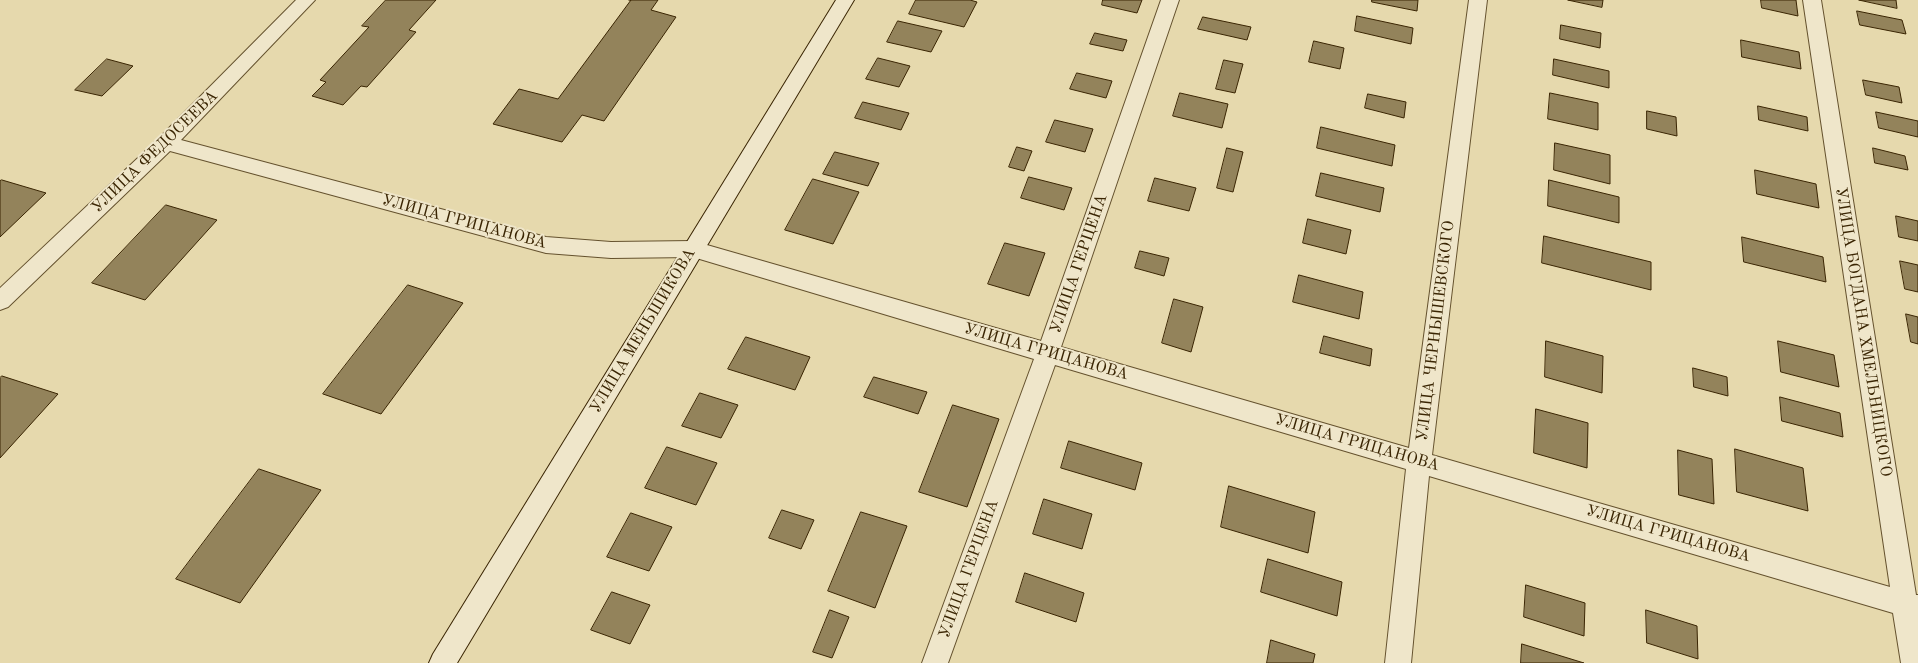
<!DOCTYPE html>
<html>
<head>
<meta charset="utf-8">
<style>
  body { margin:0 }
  canvas { display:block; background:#e6d9ad }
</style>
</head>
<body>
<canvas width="1918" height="663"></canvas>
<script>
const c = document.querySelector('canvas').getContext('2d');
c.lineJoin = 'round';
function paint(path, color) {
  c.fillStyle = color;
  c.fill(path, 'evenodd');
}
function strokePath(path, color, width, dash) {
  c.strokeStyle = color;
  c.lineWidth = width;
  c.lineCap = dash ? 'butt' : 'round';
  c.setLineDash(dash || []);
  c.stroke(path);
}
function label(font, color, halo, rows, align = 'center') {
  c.font = font + ' "Old Standard TT",serif';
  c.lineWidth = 4;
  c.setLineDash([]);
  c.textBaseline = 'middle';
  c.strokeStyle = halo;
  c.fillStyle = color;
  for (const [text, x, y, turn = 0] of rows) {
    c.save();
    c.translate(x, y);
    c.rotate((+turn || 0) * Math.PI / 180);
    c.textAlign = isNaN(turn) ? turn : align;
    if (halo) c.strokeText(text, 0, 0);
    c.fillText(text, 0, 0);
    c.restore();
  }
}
const building = new Path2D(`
  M386,0H436L409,30L416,32L367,87L361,86L343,105L312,96L326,82L320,80L369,27L362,26Z
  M629,0H658L651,10L676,17L604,121L582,115L562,142L493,124L519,89L558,99L631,0Z
  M916,0H970L977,2L964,27L909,14Z
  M1103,0H1142L1137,13L1102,5Z
  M1372,0H1418L1417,11L1372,2Z
  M1568,0H1603L1602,7Z
  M1761,0H1796L1798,16L1762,8Z
  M1859,0H1896L1897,8Z
  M1857,11L1902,20L1906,34L1860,25Z
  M1357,16L1413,28L1411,44L1355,31Z
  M1203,17L1251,27L1247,40L1198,29Z
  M898,21L942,31L931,52L887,42Z
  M1561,25L1601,33L1600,48L1560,39Z
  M1095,33L1127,40L1123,51L1090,44Z
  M1741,40L1799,52L1801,69L1742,57Z
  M1314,41L1344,48L1340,69L1309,62Z
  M878,58L910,66L899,87L866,79Z
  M107,59L133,66L102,96L75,90Z
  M1554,59L1609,71V88L1553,75Z
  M1224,60L1243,64L1235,93L1216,89Z
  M1077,73L1112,81L1106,98L1070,89Z
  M1863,80L1899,87L1902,103L1866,95Z
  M1180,93L1228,104L1222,128L1173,116Z
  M1550,93L1598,103V130L1548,119Z
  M1368,94L1406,102L1404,118L1365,108Z
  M863,102L909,113L901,130L855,118Z
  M1758,106L1807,117L1808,131L1759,120Z
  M1647,111L1676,117L1677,136L1647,129Z
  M1876,112L1918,121V137L1879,128Z
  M1055,120L1093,129L1085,152L1046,142Z
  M1321,127L1395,145L1392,166L1317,148Z
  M1555,143L1610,155V184L1554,170Z
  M1017,147L1032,151L1024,171L1009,167Z
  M1227,148L1243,152L1233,192L1217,188Z
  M1873,148L1905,156L1908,170L1875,163Z
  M835,152L879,163L868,186L823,174Z
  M1755,170L1816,184L1819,208L1757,194Z
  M1321,173L1384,188L1380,212L1316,196Z
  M1029,177L1072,188L1064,210L1021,198Z
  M1155,178L1196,188L1189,211L1148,201Z
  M813,179L859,192L833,244L785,230Z
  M2,180L46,193L0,237V181Z
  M1549,180L1619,197V223L1548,206Z
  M166,205L217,220L145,300L92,283Z
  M1896,216L1918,221V241L1899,237Z
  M1308,219L1351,230L1346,254L1303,243Z
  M1544,236L1651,262V290L1542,263Z
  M1742,237L1823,257L1826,282L1744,262Z
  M1005,243L1045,253L1029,296L988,284Z
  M1140,251L1169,258L1164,276L1135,268Z
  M1900,261L1918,265V292L1905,289Z
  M1299,275L1363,292L1359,319L1293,302Z
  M408,285L463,303L381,414L323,394Z
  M1174,299L1203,307L1191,352L1162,343Z
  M1906,314L1918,317V344L1911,342Z
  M1324,336L1372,349L1370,366L1320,353Z
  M746,337L810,357L795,390L728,369Z
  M1546,341L1603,356L1602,393L1545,377Z
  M1778,341L1834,355L1839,387L1781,372Z
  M1693,368L1727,377L1728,396L1694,387Z
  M2,376L58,394L0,458V378Z
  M874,377L927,392L918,414L864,397Z
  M700,393L738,405L721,438L682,426Z
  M1780,397L1840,413L1843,437L1782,421Z
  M953,405L999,419L967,507L919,492Z
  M1536,409L1588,423L1587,468L1534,453Z
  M1069,441L1142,463L1135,490L1061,468Z
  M667,447L717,463L696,505L645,488Z
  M1735,449L1803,468L1808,511L1737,492Z
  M1678,450L1712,459L1714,504L1679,495Z
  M259,469L321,490L240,603L176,579Z
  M1229,486L1315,512L1308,553L1221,527Z
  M1044,499L1092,514L1082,549L1033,534Z
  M782,510L814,520L801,549L769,538Z
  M861,512L907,526L875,608L828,591Z
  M631,513L672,527L649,571L607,557Z
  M1268,559L1342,582L1337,616L1261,592Z
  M1025,573L1084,593L1076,622L1016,602Z
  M1526,585L1585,603L1584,636L1524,617Z
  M612,592L650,605L630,644L591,630Z
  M830,610L849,617L832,658L813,652Z
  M1646,610L1697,626L1698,659L1647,643Z
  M1271,640L1315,654L1313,663H1267Z
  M1522,644L1584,663H1521Z`);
paint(building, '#93835b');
strokePath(building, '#3a2503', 1);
const minor = new Path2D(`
  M296,0H315L181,140L546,237L611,242L693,241L1041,341L1161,0H1179L1061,347L1409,448L1469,0H1487L1432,455L1890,587L1803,0H1821L1916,595H1918V663H1901L1893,613L1429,476L1411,663H1385L1406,469L1055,365L948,663H922L1034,359L693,257L611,258L546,253L170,151L8,307L0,310V288L159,138Z`);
const secondary = new Path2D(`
  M836,0H854L457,663H429L433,654Z`);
strokePath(minor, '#65522e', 2);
strokePath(secondary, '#3a2503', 2);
paint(minor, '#efe6ca');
paint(secondary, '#efe6ca');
label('16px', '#3a2503', '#efe6ca', [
  ["УЛИЦА ФЕДОСЕЕВА",155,152,-44],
  ["УЛИЦА ГРИЦАНОВА",464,222,15],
  ["УЛИЦА ГЕРЦЕНА",1079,264,-71],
  ["УЛИЦА МЕНЬШИКОВА",643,331,-59],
  ["УЛИЦА ЧЕРНЫШЕВСКОГО",1436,331,-83],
  ["УЛИЦА БОГДАНА ХМЕЛЬНИЦКОГО",1863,332,81],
  ["УЛИЦА ГРИЦАНОВА",1046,352,16],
  ["УЛИЦА ГРИЦАНОВА",1357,443,16],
  ["УЛИЦА ГРИЦАНОВА",1668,534,16],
  ["УЛИЦА ГЕРЦЕНА",969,569,-70]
]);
</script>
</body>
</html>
